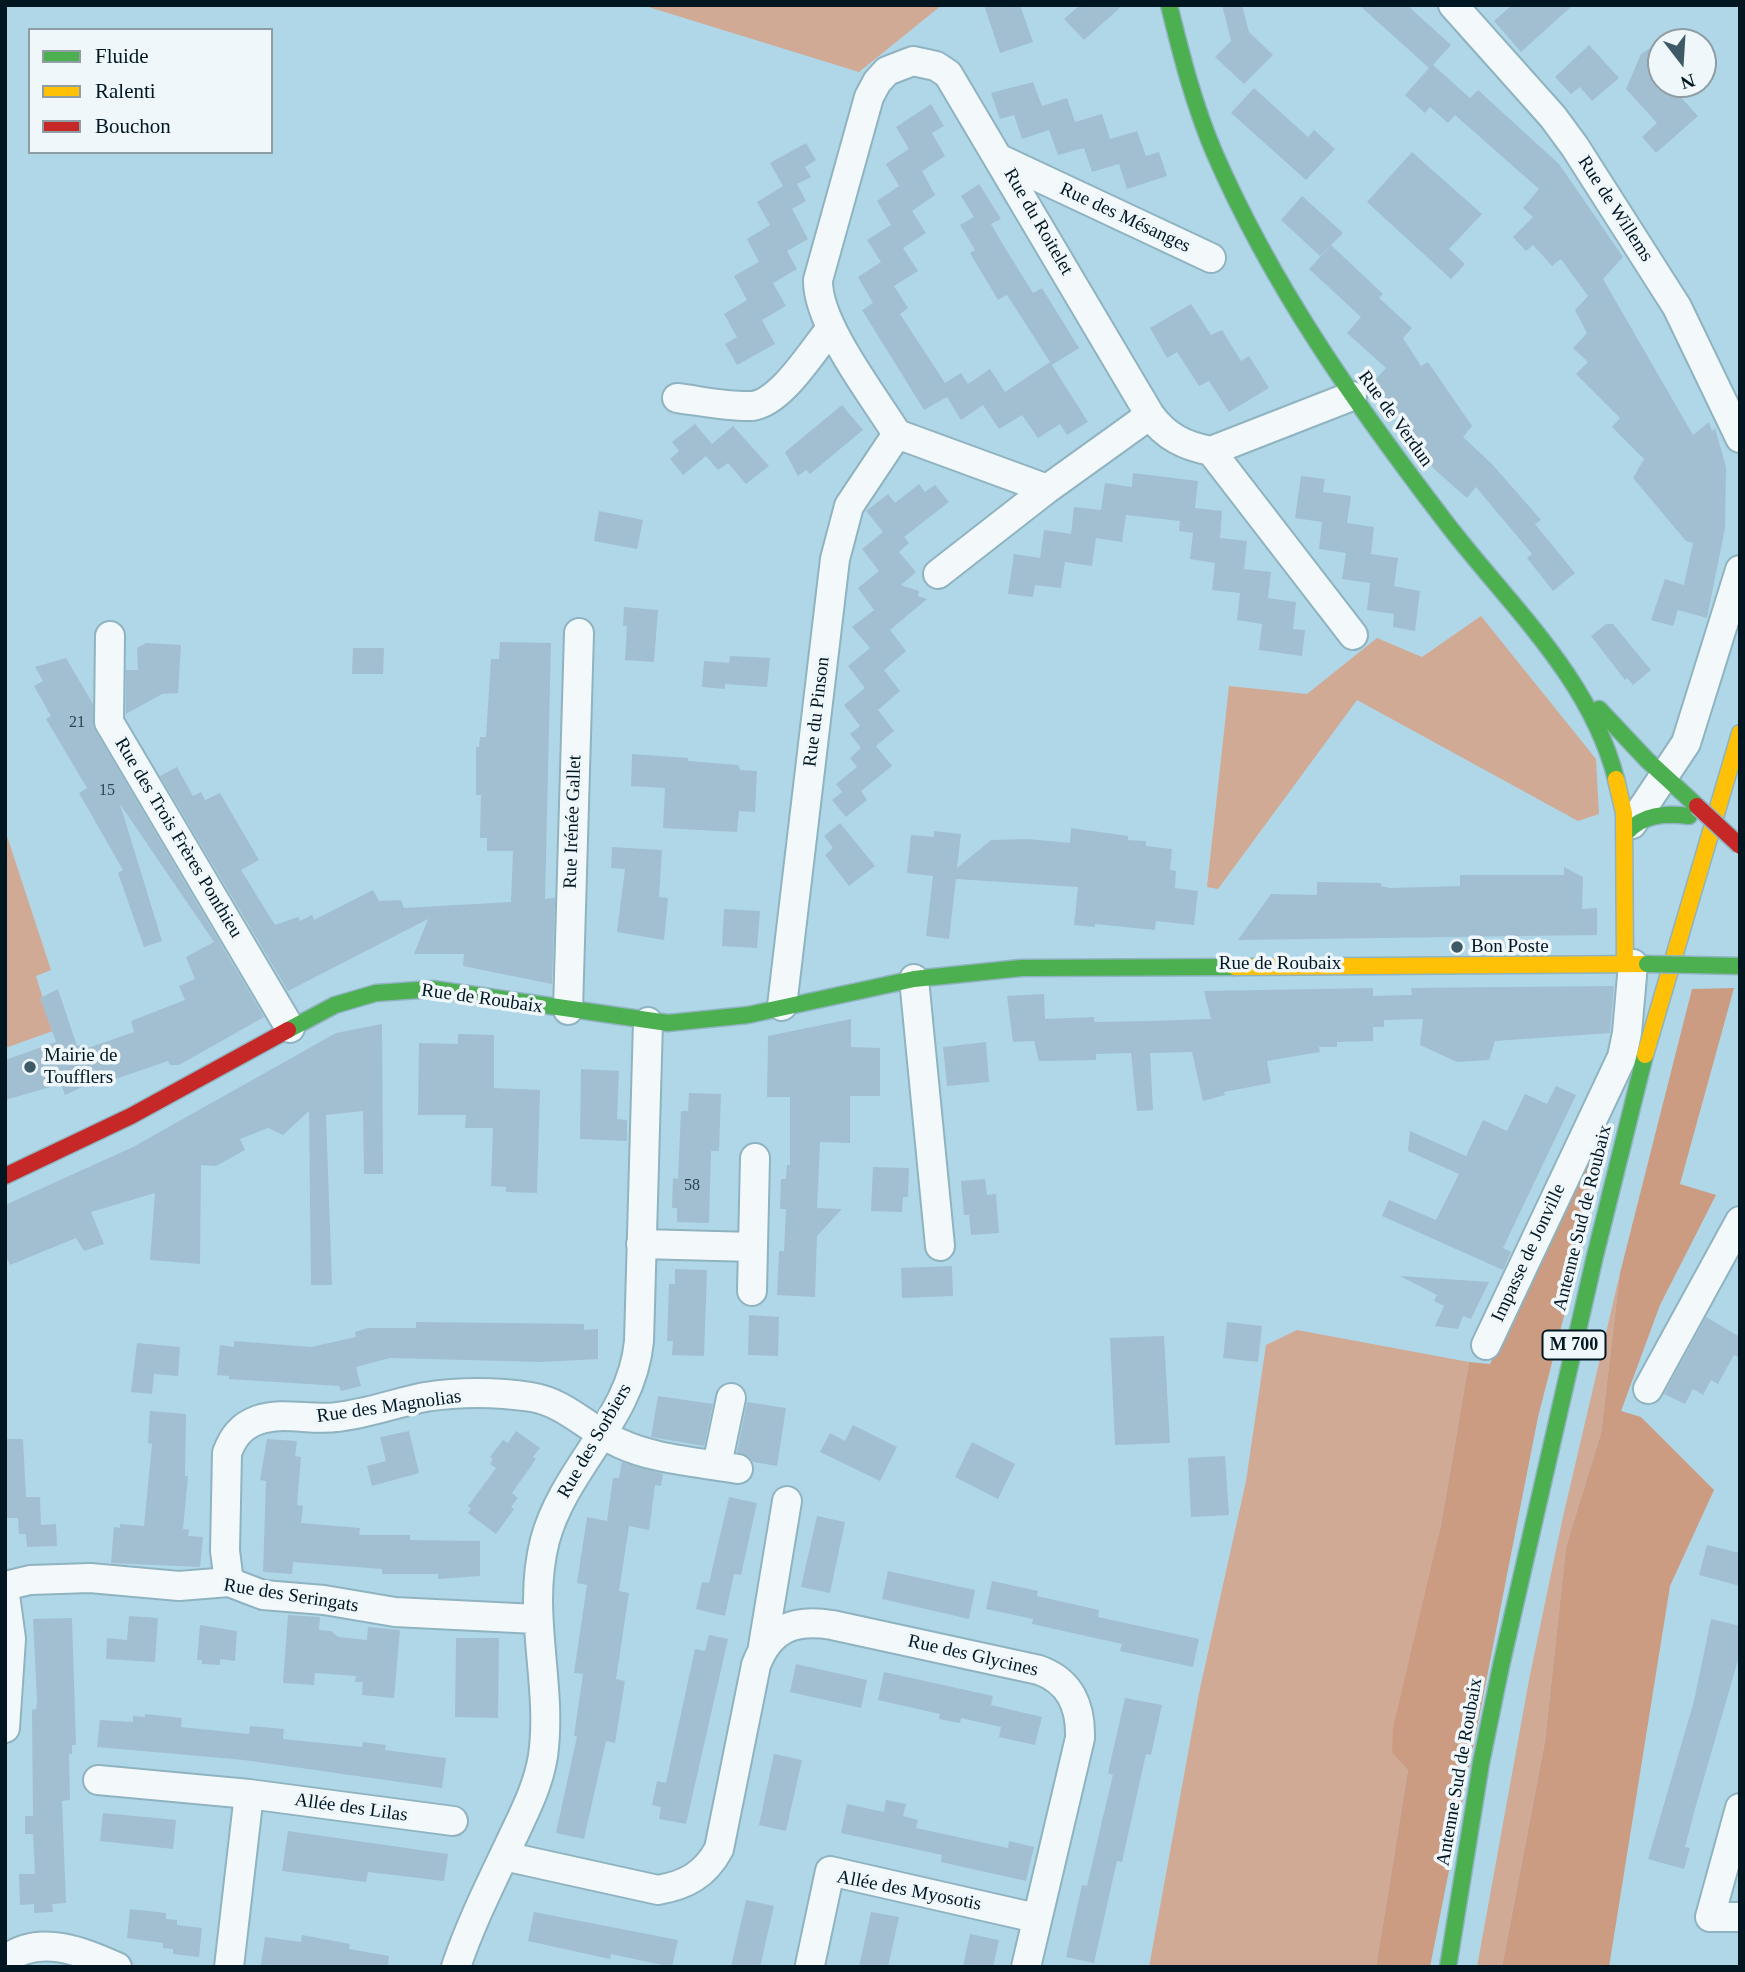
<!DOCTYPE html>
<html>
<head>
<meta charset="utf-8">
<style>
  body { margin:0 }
  #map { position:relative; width:1745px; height:1972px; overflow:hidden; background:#b0d7e7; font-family:Georgia,serif }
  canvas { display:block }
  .frame { position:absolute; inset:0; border:7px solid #001722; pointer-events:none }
  .legend { position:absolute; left:28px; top:28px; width:245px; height:126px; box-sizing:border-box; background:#eff7fb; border:2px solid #8f9da4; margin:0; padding:9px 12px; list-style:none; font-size:21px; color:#001722 }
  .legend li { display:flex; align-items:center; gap:14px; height:35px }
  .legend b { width:35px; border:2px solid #8f9da4 }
  .north { position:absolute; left:1647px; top:28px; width:70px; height:70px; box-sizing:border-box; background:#eff7fb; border:2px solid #8f9da4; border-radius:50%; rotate:163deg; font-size:19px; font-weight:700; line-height:28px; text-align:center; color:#001722 }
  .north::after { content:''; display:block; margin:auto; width:24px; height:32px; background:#3e5a67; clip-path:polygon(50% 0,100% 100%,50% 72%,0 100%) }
</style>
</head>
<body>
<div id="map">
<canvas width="1745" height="1972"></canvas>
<div class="frame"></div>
<ul class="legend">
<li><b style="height:9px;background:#4caf50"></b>Fluide</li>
<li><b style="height:9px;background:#ffc107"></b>Ralenti</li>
<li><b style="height:9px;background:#c62828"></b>Bouchon</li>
</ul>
<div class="north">N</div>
</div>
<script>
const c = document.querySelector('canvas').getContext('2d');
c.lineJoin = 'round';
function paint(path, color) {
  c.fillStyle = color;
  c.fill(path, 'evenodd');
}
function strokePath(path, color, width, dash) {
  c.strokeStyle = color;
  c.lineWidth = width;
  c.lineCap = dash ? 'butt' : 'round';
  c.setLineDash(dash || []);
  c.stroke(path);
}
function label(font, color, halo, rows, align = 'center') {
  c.font = font + ' Georgia,serif';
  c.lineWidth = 7;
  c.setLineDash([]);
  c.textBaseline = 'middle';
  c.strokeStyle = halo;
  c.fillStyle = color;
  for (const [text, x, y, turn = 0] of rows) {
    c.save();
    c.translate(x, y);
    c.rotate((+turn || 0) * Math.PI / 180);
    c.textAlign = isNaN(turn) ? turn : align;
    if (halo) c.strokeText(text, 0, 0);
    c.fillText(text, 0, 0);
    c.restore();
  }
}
paint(new Path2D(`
  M642,5H942L859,72Z
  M1481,616L1596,759L1599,814L1578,821L1357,700L1218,889L1207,887L1229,686L1307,694L1377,638L1422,657Z
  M5,830L51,970L36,976L53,1031L5,1048Z
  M1620,1273L1601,1433L1566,1547L1545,1741L1502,1967H1477L1529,1680L1562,1521Z
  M1297,1330L1469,1362L1441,1525L1392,1753L1408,1770L1376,1967H1149L1199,1693L1246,1481L1266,1345Z`), '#d1aa96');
paint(new Path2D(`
  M1734,988L1680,1184L1716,1195L1660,1305L1621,1411L1641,1417L1714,1490L1670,1586L1609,1967H1502L1545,1741L1566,1547L1601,1433L1620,1273L1692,989Z
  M1588,1150L1606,1153L1538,1417L1430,1967H1376L1408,1770L1392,1753L1393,1728L1441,1525L1469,1362L1490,1364Z`), '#cb9c82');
paint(new Path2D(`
  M984,5H1020L1033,42L1000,53Z
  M1080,5H1123L1084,40L1064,19Z
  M1222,5H1242L1249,32L1273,55L1244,84L1215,57L1231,41Z
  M1359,5H1407L1451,45L1433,65L1470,98L1478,90L1559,164L1623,257L1603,279L1693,435L1709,422L1712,431L1715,428L1726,467L1725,528L1707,618L1678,610L1673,626L1651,620L1665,579L1684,585L1693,543L1686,541L1633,478L1644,459L1612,427L1620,418L1576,374L1588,362L1573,348L1587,333L1575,310L1588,296L1561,259L1552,266L1533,245L1526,251L1513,237L1533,217L1523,208L1539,189L1455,115L1448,123L1430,107L1425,113L1405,95L1429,68Z
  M1512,5H1573L1521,52L1494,21Z
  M1661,41V84H1669L1698,116L1656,153L1642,137L1657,123L1626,89L1641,54Z
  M1589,45L1619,78L1592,101L1580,87L1571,94L1555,77Z
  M1033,82L1042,106L1067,98L1075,122L1102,114L1110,139L1137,131L1146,156L1159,152L1167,176L1127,189L1119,164L1092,172L1084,148L1058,155L1049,130L1022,139L1014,115L1000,119L991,93Z
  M1254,88L1308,137L1314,130L1335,149L1306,180L1231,113Z
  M931,104L944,126L932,133L945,156L922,171L935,195L912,211L926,233L903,248L918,271L894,286L908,308L900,314L945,383L961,373L968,384L990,369L1005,392L1050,362L1088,422L1067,435L1060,424L1038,438L1022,415L999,429L983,405L961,420L947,397L924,410L862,310L873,303L858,277L881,262L867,240L891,225L877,201L899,186L886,164L909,149L896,127Z
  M806,143L816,160L805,167L811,177L797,184L806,201L792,209L808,239L787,251L797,269L773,283L786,306L762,320L775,344L737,365L725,344L737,337L724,314L747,300L734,276L759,262L747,239L770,225L757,202L783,186L770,163Z
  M1412,152L1482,214L1449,249L1465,264L1451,279L1367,202Z
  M979,184L1001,219L991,224L1005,248L1033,293L1042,288L1079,348L1052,365L1007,295L998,300L970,253L975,250L960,225L974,217L961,196Z
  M1302,196L1343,233L1320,256L1281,220Z
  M1331,245L1383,294L1379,298L1412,328L1403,338L1421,366L1428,362L1472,426L1463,437L1492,464L1541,520L1535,524L1575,573L1553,591L1527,558L1532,554L1476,487L1467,498L1434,469L1374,381L1386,368L1347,333L1361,317L1309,269Z
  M1191,304L1211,335L1222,330L1241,361L1249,356L1269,388L1229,412L1209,381L1199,386L1177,352L1167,358L1150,328Z
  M842,405L863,430L810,474L806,470L798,476L785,452Z
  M695,424L712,444L733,426L769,466L746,484L728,463L718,470L706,456L683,475L670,459L679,451L672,442Z
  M1133,473L1198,481L1195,508L1222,511L1220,538L1247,541L1244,569L1271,572L1268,598L1296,602L1293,629L1305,630L1302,656L1259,650L1262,624L1237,620L1240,593L1212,590L1215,563L1190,559L1193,533L1179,531L1180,521L1126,515L1122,542L1096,538L1092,566L1065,562L1061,588L1035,585L1033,597L1008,594L1014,554L1040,558L1044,530L1071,534L1074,507L1101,510L1105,483L1132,487Z
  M1301,476L1325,479L1323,492L1351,496L1347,523L1374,527L1371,554L1398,558L1394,586L1420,591L1415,631L1393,627L1394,614L1367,610L1370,583L1342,579L1346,553L1319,549L1322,522L1295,518Z
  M919,484L925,492L935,485L949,502L904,537L909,543L899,552L916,572L901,585L919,591L918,596L927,599L890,630L906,651L884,670L900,691L878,710L894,731L876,746L892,766L861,791L867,800L846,817L832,800L842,792L836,784L857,767L850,758L861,748L850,734L860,726L844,705L865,688L848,666L870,648L852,627L874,610L858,588L879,571L862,549L883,532L866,511L888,494L895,503Z
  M599,511L643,520L637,549L594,541Z
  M624,607L658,610L654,662L625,660L627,626H623Z
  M1606,624H1613L1651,670L1633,685L1627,678L1625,680L1591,636Z
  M500,642L551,643L545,899L555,898L552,984L463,966L464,954H414L428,919L288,991L160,776L177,767L193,796L201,792L205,800L220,793L259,860L241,870L275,925L298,917L300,921L312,915L314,920L373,890L379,901L401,900L404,908L511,902L513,851H487V838H480L481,795H476V747H479L480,737H486L491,659H499Z
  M146,643L181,645L178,693L162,694L126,714V670H138L137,648Z
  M353,648H384L383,674H352Z
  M730,656L770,658L767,687L725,684V689L702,687L704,661L729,663Z
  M66,658L93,704L95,730L264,1017L179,1065H170L168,1061L92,1087L91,1083L65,1095L61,1084L5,1100V1060L56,1042L40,998L58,989L77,1046L83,1044L85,1049L134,1032L131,1021L185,1000L179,986L195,979L186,957L214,942L120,804L162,941L144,947L118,873L123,870L79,793L87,788L46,719L51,716L34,686L43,681L35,667Z
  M632,754L688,758V761L738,765L740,770L757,771L755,812L739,811L737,832L663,828L665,788L631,786Z
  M840,823L875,866L849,886L825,855L833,848L824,836Z
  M1071,828L1128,836V840L1146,841V846L1172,849L1170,870L1176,871L1175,888L1198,891L1194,925L1156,921L1155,930L1095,924V927L1074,925L1078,887L956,879L949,939L926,936L933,876L907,873L911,835L934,837V831L961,834L957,868L991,840L1028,839L1070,843Z
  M612,847L662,850L659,897L668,898L664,940L617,932L625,869L611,868Z
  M1564,867L1583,877L1582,909L1597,908V935L1238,940L1271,894L1317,895V882L1381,883V886L1390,888L1460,886V875H1564Z
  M724,909L760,911L757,948L722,946Z
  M1614,986L1610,1033L1495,1041L1489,1060L1457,1062L1420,1045L1423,1019L1384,1020V1027H1373V1041L1337,1042V1047H1319L1320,1052L1267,1061L1271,1083L1224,1092L1225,1095L1203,1101L1192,1052L1150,1053L1153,1110L1137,1111L1131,1053L1096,1054V1060L1039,1061L1034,1041L1013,1042L1007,996L1044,994L1045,1019L1094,1017V1022L1149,1021L1211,1019L1204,991L1373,988V996L1412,995L1411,988Z
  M851,1019V1047L880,1048V1096H850V1143L820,1142L817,1208L842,1209L817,1236L815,1297L777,1295L779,1251H784L786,1209H780L781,1179H786L787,1165H790V1097H767L768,1036Z
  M382,1024L383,1174H364L363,1111L326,1115L332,1285H311L309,1111L283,1135L268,1128L240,1139L245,1150L216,1166L201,1165L200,1264L150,1260L155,1193L91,1212L104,1244L84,1251L76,1238L10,1265L5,1254V1205L133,1147L336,1033Z
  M458,1034L494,1035V1088L540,1090L537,1193L506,1192V1187L491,1186L493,1128H465L466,1115H418L419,1043L458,1044Z
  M986,1042L989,1082L947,1086L943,1047Z
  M581,1069L619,1071L617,1119L627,1120V1141L580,1139Z
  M1556,1086L1576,1095L1503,1248L1511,1252L1503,1270L1382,1216L1389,1200L1436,1220L1459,1174L1408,1151L1410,1131L1466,1156L1483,1120L1507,1131L1525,1094L1547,1104Z
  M689,1093L721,1094L719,1151H711L709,1223L677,1222V1208H672L673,1178L678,1179L681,1111H688Z
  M873,1167L909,1168L908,1197H903L902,1212L871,1211Z
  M985,1179L987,1195L996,1194L999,1233L971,1235L969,1215H964L961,1181Z
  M952,1266L953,1296L902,1298L901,1268Z
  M675,1269L707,1270L704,1356L672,1355L673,1341H667L669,1284H675Z
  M1400,1276L1489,1282L1471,1319L1463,1316L1458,1329L1435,1326L1444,1306L1434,1301L1437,1295Z
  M749,1315L779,1317L778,1356L748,1355Z
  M1706,1317L1740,1337V1358L1734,1355L1718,1384L1711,1380L1703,1395L1693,1389L1685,1404L1664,1394Z
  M416,1322L584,1324V1330L598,1329V1359L541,1362L390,1358L356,1367L361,1386L341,1391L339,1386L229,1379V1376L217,1375L220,1345L234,1347V1341L311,1347L356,1337L355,1332L368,1328H416Z
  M1227,1322L1262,1326L1258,1362L1223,1358Z
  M1164,1336L1170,1443L1115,1445L1110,1338Z
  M137,1343L180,1347L178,1376L154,1374L152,1394L131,1392Z
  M658,1396L713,1404L704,1446L651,1437Z
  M747,1402L786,1408L777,1466L753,1462L748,1456L737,1452Z
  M150,1411L186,1414L185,1476H188L183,1529L189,1530L188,1536L203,1537L200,1567L111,1563L114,1527L120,1528V1524L144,1526L152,1444L148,1443Z
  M853,1425L897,1447L880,1481L820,1452L830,1433L845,1441Z
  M409,1431L419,1473L372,1486L367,1466L386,1461L380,1437Z
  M516,1431L540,1448L533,1457L536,1459L512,1493L518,1498L511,1507L514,1509L496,1534L468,1513L471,1508L468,1506L496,1468L490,1464L493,1459L490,1457L503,1440L508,1443Z
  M5,1439H23L26,1497H40L41,1525L56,1524L57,1546L27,1547L26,1534H19L18,1518H5Z
  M267,1439L297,1441L295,1456L301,1457L297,1505L303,1506L301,1523L360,1528L359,1535H410V1540L480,1541V1576L438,1579V1574H382V1569L293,1562L292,1574L263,1572L266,1481L260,1480Z
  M972,1442L1015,1464L998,1499L955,1477Z
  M1225,1456L1229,1515L1191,1517L1188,1458Z
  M622,1462L663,1474L661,1486L655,1485L649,1530L629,1526L619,1591L629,1593L616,1679L625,1681L615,1743L606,1741L584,1839L556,1833L577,1736H574L583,1674L574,1673L587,1585L577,1583L587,1517L607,1521L613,1478H619Z
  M729,1497L757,1503L741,1575L734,1574L725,1616L696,1609L702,1582L709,1583Z
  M817,1516L845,1522L830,1593L801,1587Z
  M1707,1545L1740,1553V1586L1699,1575Z
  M888,1571L975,1590L969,1619L882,1599Z
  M992,1581L1038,1591L1037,1596L1099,1610L1098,1617L1199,1639L1193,1667L1120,1651L1122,1644L1032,1624L1033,1619L986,1609Z
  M288,1615L320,1617L319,1630L331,1631L338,1637L367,1640L368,1627L400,1630L394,1698L362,1695L363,1682H355L356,1676L315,1673L314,1685L283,1683Z
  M129,1616L158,1618L155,1662L106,1659L107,1638L127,1640Z
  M72,1618L76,1745H72V1754H69L70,1800L62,1801L66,1903L52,1904L53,1912L34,1913V1904L20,1905L19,1874H35L33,1834H25V1816H33L32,1710L36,1709L37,1701L33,1619Z
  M1711,1619L1740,1626V1653L1695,1809L1685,1847L1690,1848L1684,1869L1648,1859L1694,1701Z
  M200,1625L237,1631L235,1661L220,1659V1665L202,1664V1660H197Z
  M709,1635L728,1639L686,1824L659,1819L661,1807L652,1805L657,1781L666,1783L695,1649L705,1651Z
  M456,1638H499L498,1718L455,1717Z
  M796,1664L867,1680L861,1708L790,1692Z
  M884,1672L993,1696L991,1705L1042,1717L1035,1745L999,1737L1001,1727L961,1718L960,1723L949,1721L939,1719L940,1714L878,1700Z
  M1125,1698L1162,1705L1151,1755L1146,1754L1122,1862L1117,1861L1094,1963L1066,1957L1082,1885L1087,1886L1102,1821L1113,1775L1108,1773Z
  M145,1714L182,1718L181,1727L249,1734L250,1726L284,1729L283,1739L362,1747L363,1742L386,1745L385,1750L446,1758L442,1788L244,1760L97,1747L100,1720L133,1722V1716L145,1717Z
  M774,1754L802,1760L786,1831L759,1825Z
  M886,1800L906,1804L903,1816L918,1820L916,1828L1008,1848L1009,1841L1034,1847L1026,1881L941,1862L942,1855L841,1833L847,1804L884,1812Z
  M103,1813L176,1820L173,1849L100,1841Z
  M288,1831L448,1854L444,1881L368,1872L366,1882L282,1871Z
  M746,1900L774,1906L760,1967H731Z
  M130,1909L166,1913V1919L177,1920V1925L202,1928L199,1957L173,1954V1949L163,1948V1943L127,1938Z
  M534,1912L678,1940L672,1967L611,1954L610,1959L528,1941Z
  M871,1912L899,1917L888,1967H859Z
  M970,1934L999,1940L993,1967H963Z
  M302,1935L350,1944L349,1949L389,1956L388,1967L261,1965L265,1937L301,1942Z`), '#a2bfd1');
const street = new Path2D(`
  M1453,5L1553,117L1575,147L1677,307L1740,438
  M1002,160L1211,258
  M677,398C701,401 728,407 752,406C781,403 813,350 831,328
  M897,434L1047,489L938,574
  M1211,451L1353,635
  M1047,489L1150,415
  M110,636L109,722L290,1028
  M1632,824L1686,743L1740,570
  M914,979L940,1246
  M782,1006L835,559L849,506L897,434C873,395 817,324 818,280L869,97L877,82L887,71L913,61L936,66L948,74L1150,415C1166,437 1185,446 1211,451L1352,396
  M568,1010L579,633
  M641,1244L753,1247
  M752,1291L755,1158
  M1486,1345L1622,1057L1627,1033L1633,964
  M1648,1389L1740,1221
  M717,1465L731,1398
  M229,1582L225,1551L227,1453C233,1437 241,1426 258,1420C283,1411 311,1421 337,1417C367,1414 395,1403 425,1397C458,1392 497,1392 531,1397C567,1403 587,1429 619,1443C655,1460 700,1462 738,1469
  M5,1586L30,1580L90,1578L179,1586L229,1582L263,1595L324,1600L395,1612L536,1619
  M5,1595L11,1639L5,1728
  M763,1646L787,1501
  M98,1780L249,1794L453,1821
  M1740,1808L1710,1917H1740
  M504,1856L658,1890C686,1885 705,1875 719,1849L756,1665C770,1628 794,1619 832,1625L1039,1670C1070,1681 1081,1706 1080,1738L1026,1967
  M5,1960C39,1933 83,1952 117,1967
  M810,1965L830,1871L1036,1918
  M229,1967L249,1794
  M456,1967C470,1925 490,1885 509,1845C522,1817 538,1788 543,1756C553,1683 526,1614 545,1540C565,1467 632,1418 639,1341L648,1022`);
const fast = new Path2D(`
  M1169,5C1181,54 1194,105 1214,152C1272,286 1356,405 1444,520C1506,602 1590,676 1616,779
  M1599,709L1647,760L1697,806
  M1626,833C1643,814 1665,813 1689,816
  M288,1030L335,1005L376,993L433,989L668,1023L748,1015L914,979L1021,968L1235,967
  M1448,1967L1481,1763L1501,1666L1595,1256L1645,1055`);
const slow = new Path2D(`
  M1616,779L1624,813L1625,964
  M1235,967L1647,964
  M1645,1055L1740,733`);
const jam = new Path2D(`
  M5,1176L131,1116L288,1030`);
strokePath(street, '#8fb3c0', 32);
strokePath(fast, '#8fb3c0', 19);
strokePath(slow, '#8fb3c0', 19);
strokePath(jam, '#8fb3c0', 19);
strokePath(street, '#f3f9fb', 28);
strokePath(fast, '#4caf50', 16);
strokePath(slow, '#ffc107', 16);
strokePath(jam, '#c62828', 16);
const fastBridge = new Path2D(`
  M1647,964L1738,966`);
const jamBridge = new Path2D(`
  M1697,806L1740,846`);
strokePath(fastBridge, '#8fb3c0', 19, []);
strokePath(jamBridge, '#8fb3c0', 19, []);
strokePath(fastBridge, '#4caf50', 16);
strokePath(jamBridge, '#c62828', 16);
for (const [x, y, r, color] of [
  [1457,947,7,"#3e5a67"],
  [30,1067,7,"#3e5a67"]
]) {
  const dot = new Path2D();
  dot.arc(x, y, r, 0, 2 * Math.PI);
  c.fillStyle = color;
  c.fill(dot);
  strokePath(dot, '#eff7fb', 2.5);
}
label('16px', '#2a4350', null, [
  ["21",77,723],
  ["15",107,791],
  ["58",692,1186]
]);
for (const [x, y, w] of [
  [1574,1345,63]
]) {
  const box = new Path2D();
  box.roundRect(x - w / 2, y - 14.5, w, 29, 5);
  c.fillStyle = '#eff7fb';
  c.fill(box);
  strokePath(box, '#001722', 2);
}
label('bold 18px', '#001722', null, [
  ["M 700",1574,1345]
]);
label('19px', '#001722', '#eff7fb', [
  ["Rue de Willems",1615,209,57],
  ["Rue des Mésanges",1125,218,25],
  ["Rue du Roitelet",1038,222,60],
  ["Rue de Verdun",1395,419,54],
  ["Rue du Pinson",817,712,-83],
  ["Rue Irénée Gallet",573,822,-88],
  ["Rue des Trois Frères Ponthieu",178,838,59],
  ["Rue de Roubaix",1280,964],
  ["Rue de Roubaix",482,999,8],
  ["Antenne Sud de Roubaix",1583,1218,-76],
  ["Impasse de Jonville",1529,1253,-65],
  ["Rue des Magnolias",389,1407,-8],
  ["Rue des Sorbiers",595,1441,-60],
  ["Rue des Seringats",291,1596,9],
  ["Rue des Glycines",973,1656,13],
  ["Antenne Sud de Roubaix",1460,1772,-80],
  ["Allée des Lilas",351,1808,8],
  ["Allée des Myosotis",909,1891,11]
]);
label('19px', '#001722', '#eff7fb', [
  ["Bon Poste",1471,947],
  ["Mairie de",44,1056],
  ["Toufflers",44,1078]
], 'left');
</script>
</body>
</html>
